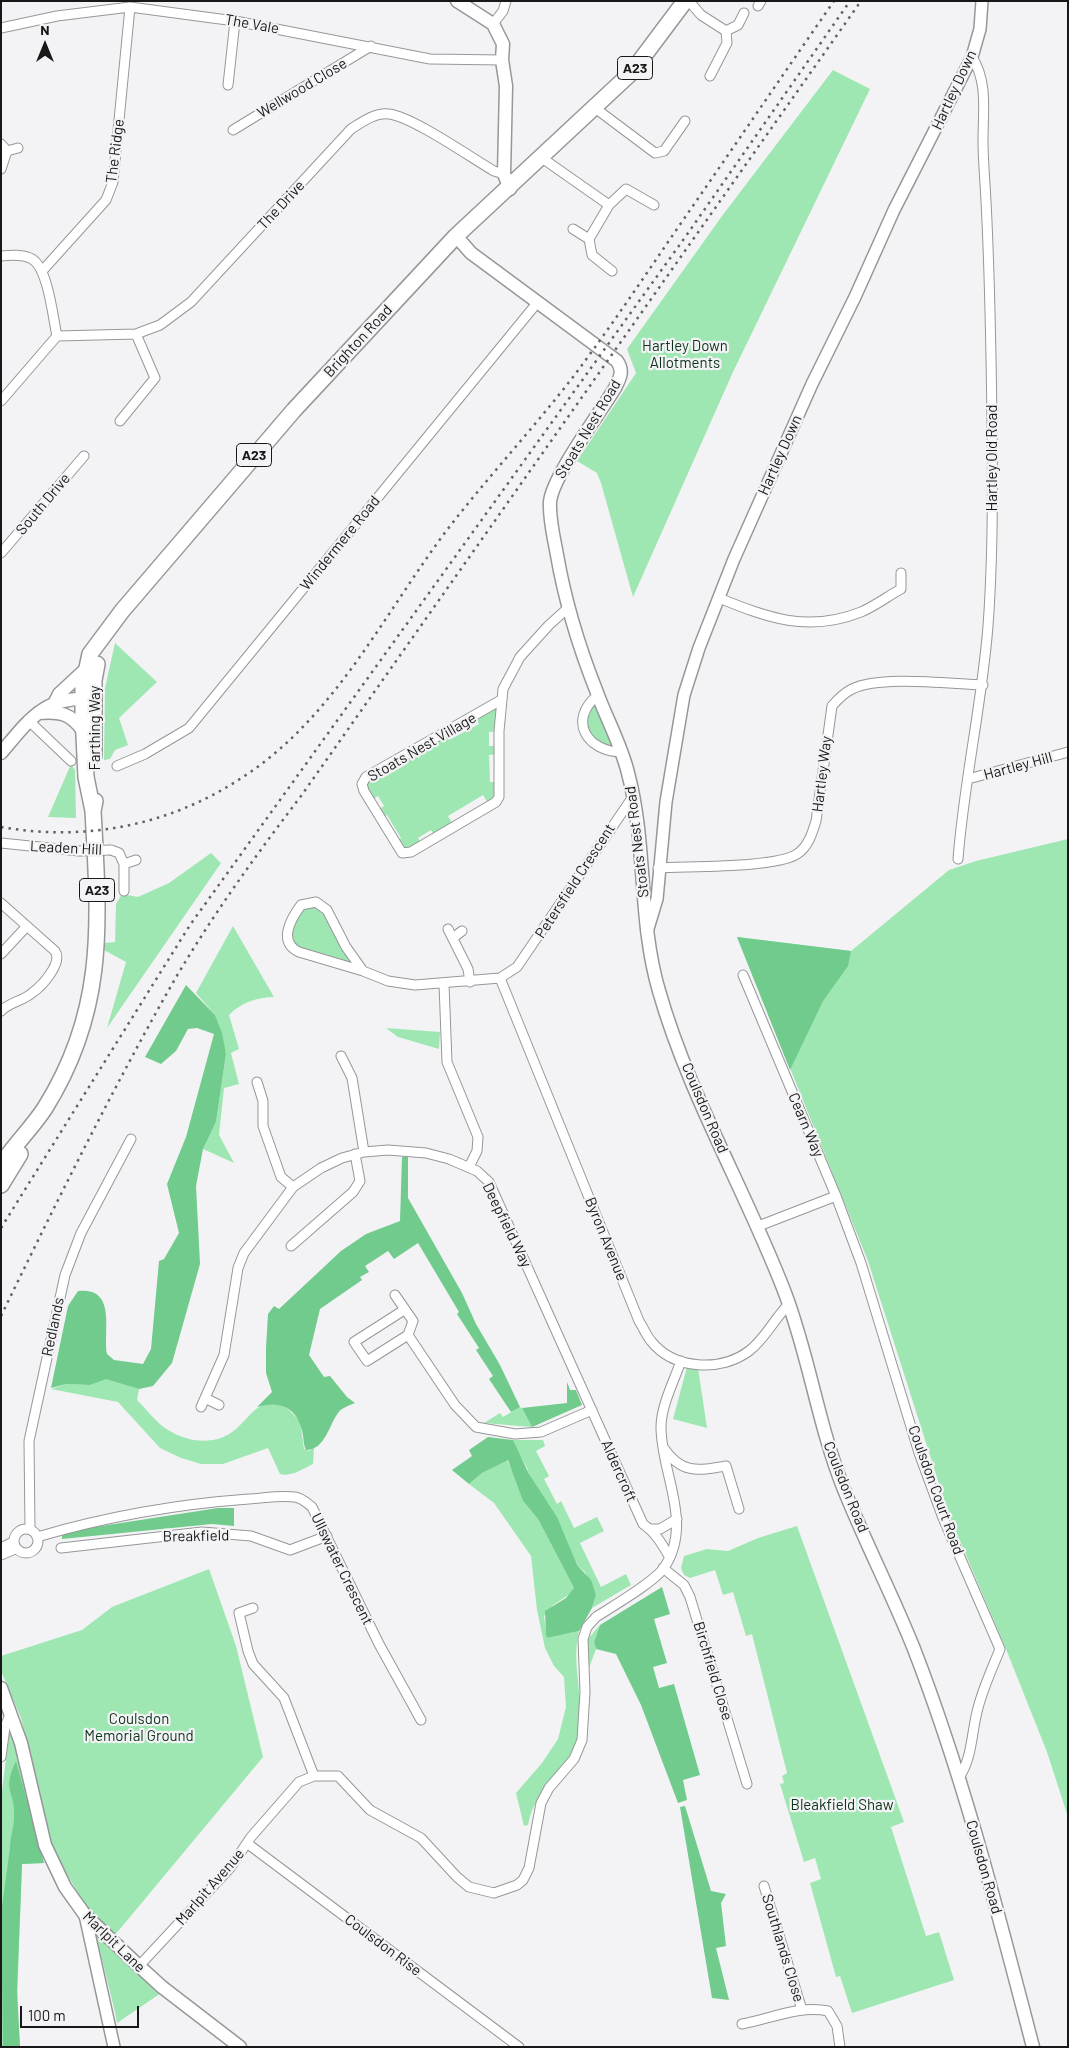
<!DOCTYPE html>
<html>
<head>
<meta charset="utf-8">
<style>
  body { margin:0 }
  #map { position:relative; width:1069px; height:2048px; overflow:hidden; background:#f3f3f5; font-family:Barlow,sans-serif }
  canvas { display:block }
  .frame { position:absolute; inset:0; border:2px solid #181819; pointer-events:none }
  .north { position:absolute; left:20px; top:20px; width:50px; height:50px; -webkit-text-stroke:4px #f3f3f5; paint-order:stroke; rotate:0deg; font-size:14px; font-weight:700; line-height:20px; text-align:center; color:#181819 }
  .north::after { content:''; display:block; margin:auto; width:18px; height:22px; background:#181819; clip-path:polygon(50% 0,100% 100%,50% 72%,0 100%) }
  .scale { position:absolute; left:20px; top:2006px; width:119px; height:22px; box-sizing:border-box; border:2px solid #181819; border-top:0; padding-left:6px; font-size:15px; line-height:18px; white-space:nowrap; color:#181819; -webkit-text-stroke:4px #f3f3f5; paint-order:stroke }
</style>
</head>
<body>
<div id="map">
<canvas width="1069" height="2048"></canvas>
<div class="frame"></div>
<div class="north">N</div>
<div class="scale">100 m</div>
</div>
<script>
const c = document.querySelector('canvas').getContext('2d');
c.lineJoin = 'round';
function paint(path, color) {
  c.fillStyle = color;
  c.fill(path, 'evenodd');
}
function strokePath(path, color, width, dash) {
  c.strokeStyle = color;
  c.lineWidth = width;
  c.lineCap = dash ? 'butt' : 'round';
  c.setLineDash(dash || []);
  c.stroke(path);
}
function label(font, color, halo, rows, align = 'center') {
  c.font = font + ' Barlow,sans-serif';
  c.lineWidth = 4.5;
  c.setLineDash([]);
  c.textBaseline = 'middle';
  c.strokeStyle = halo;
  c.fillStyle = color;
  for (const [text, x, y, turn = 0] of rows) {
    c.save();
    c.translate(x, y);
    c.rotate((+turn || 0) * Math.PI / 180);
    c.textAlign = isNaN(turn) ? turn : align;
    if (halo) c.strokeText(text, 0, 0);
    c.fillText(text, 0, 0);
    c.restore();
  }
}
paint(new Path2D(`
  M833,70L870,89L733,372L633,597L601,483L597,473L577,461L636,373L627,349L722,216Z
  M115,643L157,682L119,718L128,745L115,750L110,759L104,760L105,688Z
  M501,700L499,731L489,732V746H499L500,754L489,755L490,782H500V792L489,805L483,795L448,816L454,826L435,837L431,830L418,838L422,845L406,853L394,843L401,838L387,815L380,819L376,811L384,806L378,796L370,801L364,791L366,777L375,773L383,778L405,765L404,756L447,732L451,739L479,724L474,716Z
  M593,702L613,750L590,738L585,717Z
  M71,764L75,770L76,818L48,817Z
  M1068,839V1817L1047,1752L1008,1654L949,1515L868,1261L737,937L851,951L949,870L976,861Z
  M211,853L221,863L107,1028L126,962L104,950L105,943L115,942L116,904L122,894L138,897L169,883Z
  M309,906L319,907L351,963L349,964L296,947L292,943C290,929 295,913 309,906Z
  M233,926L274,997C258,997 240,1003 229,1015L239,1049L231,1053L239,1084L224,1088L219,1135L234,1163L203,1149L216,1122L226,1054L215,1015L196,993Z
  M386,1028L440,1032L439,1049L398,1037Z
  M687,1367L698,1368L707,1428L673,1419Z
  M106,1378L139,1389L137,1400C145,1408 153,1418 161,1425C182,1442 215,1448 236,1429C254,1413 257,1399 284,1405L300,1421L304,1449L309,1451L314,1448L313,1464C302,1469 292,1477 280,1474L268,1448L223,1464H201L181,1458L160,1448L118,1402L51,1389L66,1384L90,1385Z
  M520,1407L522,1408L532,1427L484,1423L500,1413L503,1417Z
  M513,1440H543L545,1446L536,1451L549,1476L544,1479L557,1504L561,1501L574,1528L597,1517L604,1531L580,1543L601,1587L626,1574L631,1585L592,1608L596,1595L585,1572L577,1565L529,1474C527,1462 515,1453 513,1440Z
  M507,1460L516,1477L523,1501L538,1519L574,1588L573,1592L553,1605L544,1616L547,1638L579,1631C570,1666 587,1703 577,1738C568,1772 535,1786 528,1825L524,1826L516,1793L542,1763L558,1739L566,1707L564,1677L554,1666L545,1648L537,1610L531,1556L494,1503L469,1484L482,1473Z
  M797,1526L904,1822L891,1827L926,1936L939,1932L954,1980L852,2013L840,1976L836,1977L810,1883L821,1879L815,1858L804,1862L780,1784L784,1783L782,1776L787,1773L752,1634L746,1636L733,1592L723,1595L715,1570L690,1578L684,1575L681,1568L684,1556L707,1549L728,1551L758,1538Z
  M209,1569L236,1646L263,1757L115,1935L85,1905L54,1852L21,1718L1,1671V1656L82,1630L112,1607Z
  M600,1625L594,1642L596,1649L586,1676L587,1640Z
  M10,1727L44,1863L22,1864L17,2003L20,2047H1V1799Z
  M96,1935L161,1993L117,2023L115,2012Z`), '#9ee7b2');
paint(new Path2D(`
  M737,937L851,951L848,966L823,1001L790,1070Z
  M186,985L215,1015L222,1033L226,1054L216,1122L203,1149L196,1186L200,1264L172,1363L153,1386L139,1389L106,1379L90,1385L66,1384L51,1388L68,1306L78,1291C117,1287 103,1330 107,1354L114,1360L143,1364L151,1349L159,1261L164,1259L179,1233L167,1184L186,1137L214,1034L197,1028L188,1029L176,1051L161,1064L145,1057Z
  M402,1157H408V1198L462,1293L476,1324L500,1365L520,1407L511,1412L489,1379L493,1376L476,1350L479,1348L457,1314L459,1312L418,1243L394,1259L388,1251L365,1266L369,1272L360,1277L362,1280L320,1309L309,1355L324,1377L330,1376L347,1397L355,1403C350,1405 341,1408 338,1413C329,1425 325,1450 306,1450C303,1444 304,1437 302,1431C297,1407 279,1400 257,1407L272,1392L266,1373V1348L268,1314L274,1306L279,1309L341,1251L366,1234L400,1221Z
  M567,1382L570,1390H576L582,1405L532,1427L522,1408L567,1403Z
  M488,1437L513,1440L529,1474L557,1517L577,1565L591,1580L596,1595L592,1608L579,1631L547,1638L546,1635L545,1611L566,1598L574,1588L538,1519L523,1501L508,1460L482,1473L469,1484L452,1470L472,1456L469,1450Z
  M218,1508H234V1526L212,1524L62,1539V1534L82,1529Z
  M662,1587L670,1614L654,1619L667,1663L653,1667L659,1688L674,1684L700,1775L683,1780L687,1800L678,1803L641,1705L616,1654L596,1649L594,1642L600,1625Z
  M16,1761L44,1863L22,1864L17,1989L20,2047H3L1,1914L10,1848C10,1837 14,1828 14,1817C16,1791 1,1792 16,1761Z
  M685,1806L711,1891L726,1894L721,1903L726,1946L716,1948L729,2000L712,1998L680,1807Z`), '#70cb8c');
const minor = new Path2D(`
  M689,1L701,15L726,31L738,25L744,13
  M758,6L761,1
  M493,24L503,11L506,1
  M1,28L57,16L130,7L235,21L430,59L502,60
  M710,76L727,43L726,31
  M228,85L235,21
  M595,108L655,153L664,151L685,121
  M233,130L371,46
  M1,144L7,151L18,148
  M542,158L609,205
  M1,169L7,151
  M573,229L589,239L592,255L612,271
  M589,239L609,205L626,189L654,205
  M1,256C11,255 23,254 32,259C48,268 53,318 57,336
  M43,270L106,200L113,182L130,7
  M57,336L136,334L160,325L191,302L351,129C362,122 376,112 389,114C413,117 470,157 494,171L504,174
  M1,401L57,336
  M120,421L155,378L136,334
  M1,553L84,456
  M719,598C768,618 808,633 861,612C875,606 888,596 901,589V573
  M598,695C567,720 587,752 622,752
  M501,700L366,777L362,784L364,791L402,853L411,852L496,802L499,797V731L503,689L520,657L549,625L569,607
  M28,720L71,761
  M117,766L145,754L189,728L537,303
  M968,779L1068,752
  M1,843L79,851
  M111,850L119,853L124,864V891
  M958,859C964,781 982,704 988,626C993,559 993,491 992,423C991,343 990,264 985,184C984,169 983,154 983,140C983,111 988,82 972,57
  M124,864L136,860
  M658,868C688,866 776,868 797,854C808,847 812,834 816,821L832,706C838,699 844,693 852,689C881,675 950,684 983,685
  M1,903L55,951C63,963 42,986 32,993C23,1001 10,1002 1,1011
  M448,929L468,969L470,982
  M454,937L462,931
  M1,954L27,926
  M363,971L346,947L327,910L316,902L301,905C290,920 278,942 299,952L363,971L388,981L415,985L500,978L517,967L634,795
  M743,975L836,1196L861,1263L919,1453L943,1518L1000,1649C992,1669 983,1688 978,1708C971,1733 973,1758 958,1779
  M500,978L639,1321C643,1327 646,1335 651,1341C674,1370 721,1372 749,1351C765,1339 774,1319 789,1304
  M444,984L447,1062L478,1137L477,1151L469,1167
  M341,1056L352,1078L364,1152
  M257,1082L263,1101V1126L281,1177L293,1187
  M756,1227L836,1196
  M291,1246L353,1192L360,1181L355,1154
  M395,1295L413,1321L408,1335
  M404,1310L354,1342L367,1361L408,1335L455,1405L476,1427L515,1434L541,1432L592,1410
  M205,1398L219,1405
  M201,1407L224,1355L238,1268L244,1253L293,1187L321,1168L342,1158L364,1152L388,1150L426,1153L449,1159L477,1171L489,1182L643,1524C655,1532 662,1544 669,1556
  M663,1447C681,1474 697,1471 726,1466L739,1509
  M14 1541a12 12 0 1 1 24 0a12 12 0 1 1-24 0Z
  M30,1529L29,1441L65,1275L81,1233L131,1139
  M650,1529H660L677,1519
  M37,1537C105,1517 178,1504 249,1499C264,1498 281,1495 295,1497C302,1498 307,1503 312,1507L379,1644L421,1720
  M1,1548L13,1542
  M61,1548L202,1532L251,1536L290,1550L327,1536
  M1,1555L15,1549
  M663,1568L684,1585L690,1597L747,1784
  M253,1608L239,1613L248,1651L253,1664L284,1698L314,1776
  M1,1757L5,1727L11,1712
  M248,1844L519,2047
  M764,1886L802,2010
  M139,1966L230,1868L251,1837L299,1782L314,1776H338L370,1810L421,1838L457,1877L469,1887L494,1893L517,1885L523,1880L529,1868L541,1803L549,1788L574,1759L582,1740L585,1692L583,1639L587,1627L596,1617C613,1606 653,1583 664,1568C694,1523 661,1474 661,1427C661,1406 674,1381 681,1361
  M742,2024C770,2019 799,2005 828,2011L837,2026L840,2047`);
const tertiary = new Path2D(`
  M647,932L657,899L666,802L684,695L699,648L734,559L812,384L855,297L894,210L972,57L980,29L982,1
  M85,1915L114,2047`);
const secondary = new Path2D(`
  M457,1L493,24L503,44L502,60L506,86L504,174L510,189
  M456,236L471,253L617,361C624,371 620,378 615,388C600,413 552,477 550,502C549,519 554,538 557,555C565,601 579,647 596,690C606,718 621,744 628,773C647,844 638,920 659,991C689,1096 746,1191 785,1293C809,1356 818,1424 843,1487C865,1542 892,1594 914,1649C964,1778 998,1913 1033,2047
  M55,702L59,694L86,669
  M38,713C59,711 71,713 83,731
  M1,753C29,720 44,696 91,699
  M1,1688L21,1743L45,1845L65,1887L85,1915L139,1966L162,1987L240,2047`);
const trunk = new Path2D(`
  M94,756V680L97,664
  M93,811L86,777L83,715V686L90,654L122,611L294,410L456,236L631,73L685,1
  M1,1165C14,1145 32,1128 45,1108C107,1009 99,921 93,811L95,801
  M1,1185L20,1154`);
strokePath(minor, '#969798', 11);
strokePath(tertiary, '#969798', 14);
strokePath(secondary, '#969798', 15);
strokePath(trunk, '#969798', 18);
strokePath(minor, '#fff', 9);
strokePath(tertiary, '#fff', 11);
strokePath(secondary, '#fff', 12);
strokePath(trunk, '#fff', 15);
strokePath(new Path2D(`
  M1,827C87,842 171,825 243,777C335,717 383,615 447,530C487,478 532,430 573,377C610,328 644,277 679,226C731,151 782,76 834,1
  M1,1228L190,925L686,236L850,1
  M1,1316C54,1207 108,1098 167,993C206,924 253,859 301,796L861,1`), '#626264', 2.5, [2.5, 5]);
const minorBridge = new Path2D(`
  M79,851L111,850`);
strokePath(minorBridge, '#969798', 11, []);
strokePath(minorBridge, '#fff', 9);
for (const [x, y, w] of [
  [635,68,35],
  [254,455,35],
  [97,890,35]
]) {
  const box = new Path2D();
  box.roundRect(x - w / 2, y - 11.5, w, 23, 4);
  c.fillStyle = '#f3f3f5';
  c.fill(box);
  strokePath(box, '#181819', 1);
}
label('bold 14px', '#181819', null, [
  ["A23",635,68],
  ["A23",254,455],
  ["A23",97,890]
]);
label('15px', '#181819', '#f3f3f5', [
  ["The Vale",252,24,10],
  ["Wellwood Close",302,88,-31],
  ["Hartley Down",954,90,-65],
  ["The Ridge",115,151,-83],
  ["The Drive",281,205,-47],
  ["Brighton Road",358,341,-47],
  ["Stoats Nest Road",588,429,-59],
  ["Hartley Down",780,455,-66],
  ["Hartley Old Road",992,458,-90],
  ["South Drive",43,504,-50],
  ["Windermere Road",340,543,-51],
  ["Farthing Way",95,728,-90],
  ["Stoats Nest Village",422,747,-30],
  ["Hartley Hill",1018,766,-15],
  ["Hartley Way",822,774,-83],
  ["Stoats Nest Road",637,842,-97],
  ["Leaden Hill",66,848,3],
  ["Petersfield Crescent",575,881,-57],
  ["Coulsdon Road",705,1108,67],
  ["Cearn Way",806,1125,67],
  ["Deepfield Way",507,1225,64],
  ["Byron Avenue",606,1239,68],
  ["Redlands",53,1327,-78],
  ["Aldercroft",619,1471,66],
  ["Coulsdon Road",846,1487,68],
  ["Coulsdon Court Road",936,1490,70],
  ["Breakfield",196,1536,-1],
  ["Ullswater Crescent",342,1569,64],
  ["Birchfield Close",713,1671,73],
  ["Coulsdon Road",984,1867,74],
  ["Marlpit Avenue",210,1887,-49],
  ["Marlpit Lane",114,1942,44],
  ["Coulsdon Rise",383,1945,37],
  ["Southlands Close",783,1948,73]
]);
label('15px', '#0d341b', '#f3f3f5', [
  ["Hartley Down",685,346],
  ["Allotments",685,363],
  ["Coulsdon",139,1719],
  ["Memorial Ground",139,1736],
  ["Bleakfield Shaw",842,1805]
]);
</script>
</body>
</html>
